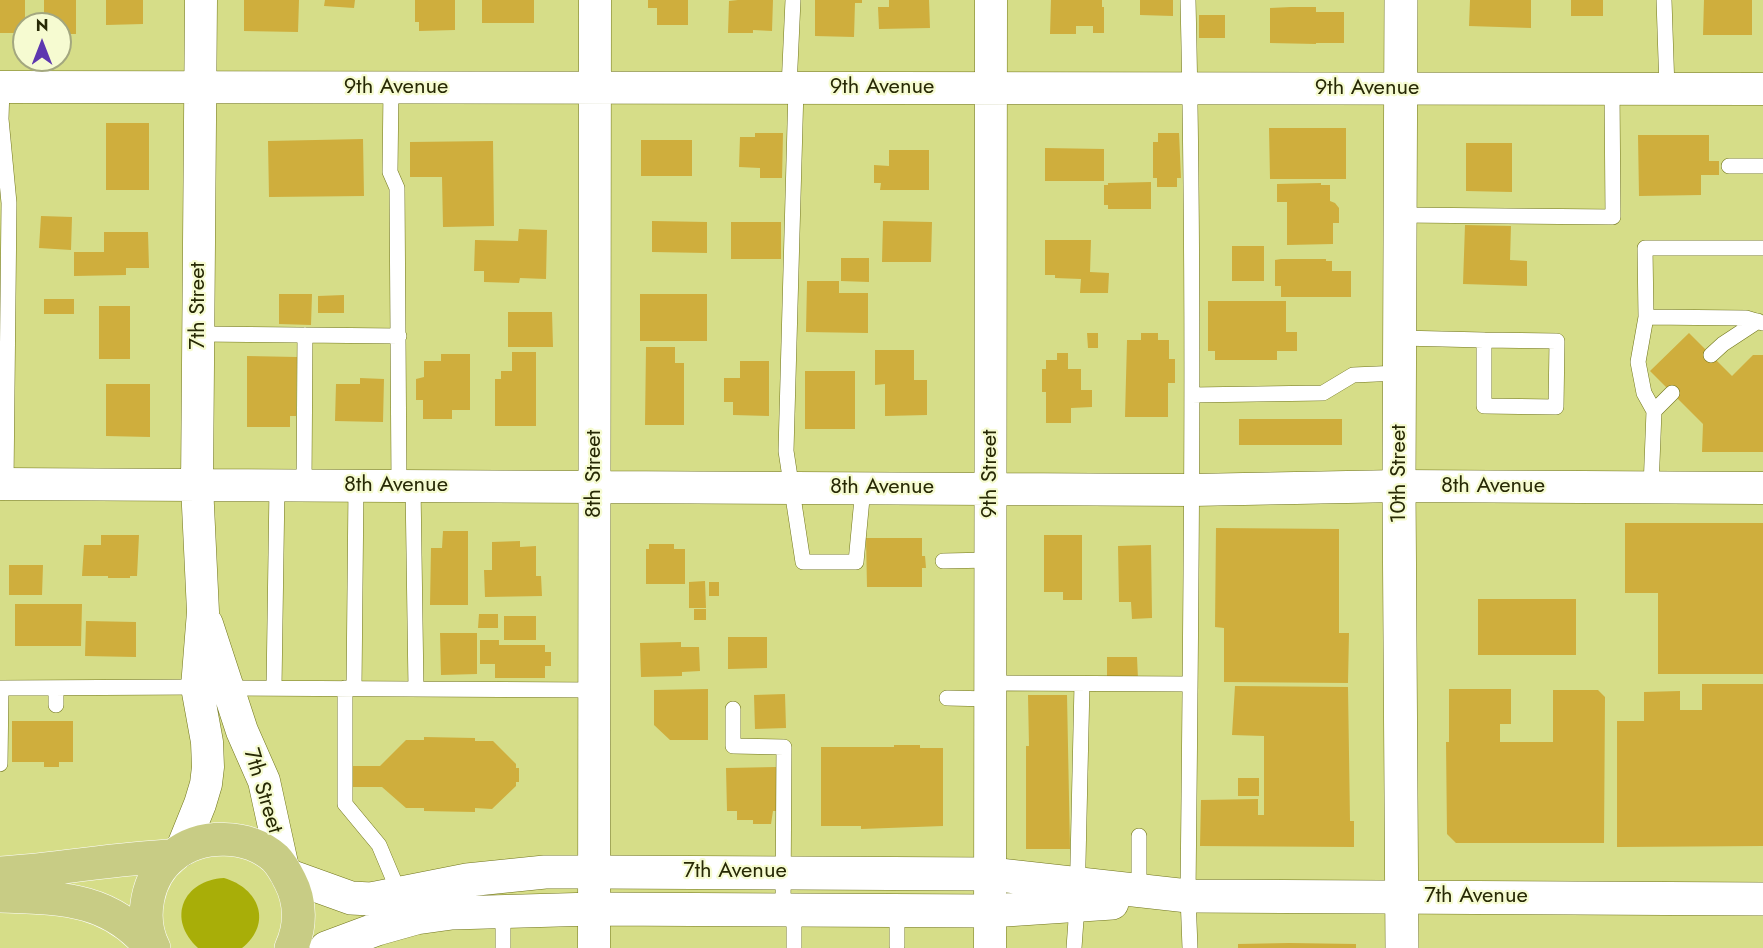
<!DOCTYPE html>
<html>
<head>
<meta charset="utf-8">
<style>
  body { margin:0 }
  #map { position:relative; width:1763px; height:948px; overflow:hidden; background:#d6dd88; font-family:Jost,sans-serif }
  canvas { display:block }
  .north { position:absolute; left:12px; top:12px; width:60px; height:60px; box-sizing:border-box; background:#f6fbd1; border:2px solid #a3a77f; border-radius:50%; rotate:0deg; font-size:16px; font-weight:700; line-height:24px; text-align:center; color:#272905 }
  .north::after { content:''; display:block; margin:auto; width:21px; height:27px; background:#5d37af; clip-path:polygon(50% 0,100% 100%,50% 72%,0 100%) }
</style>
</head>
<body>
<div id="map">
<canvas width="1763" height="948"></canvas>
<div class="north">N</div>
</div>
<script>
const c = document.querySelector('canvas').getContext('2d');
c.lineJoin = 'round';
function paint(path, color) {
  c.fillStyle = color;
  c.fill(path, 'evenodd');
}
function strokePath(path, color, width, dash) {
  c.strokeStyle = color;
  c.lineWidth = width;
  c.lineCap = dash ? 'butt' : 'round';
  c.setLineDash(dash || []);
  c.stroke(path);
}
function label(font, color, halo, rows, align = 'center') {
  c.font = font + ' Jost,sans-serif';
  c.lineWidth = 4.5;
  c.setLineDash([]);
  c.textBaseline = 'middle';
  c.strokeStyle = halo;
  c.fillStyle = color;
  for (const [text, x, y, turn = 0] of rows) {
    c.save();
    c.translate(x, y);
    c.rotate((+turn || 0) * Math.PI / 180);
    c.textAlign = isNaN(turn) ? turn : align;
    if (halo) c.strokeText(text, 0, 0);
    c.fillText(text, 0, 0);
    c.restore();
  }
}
paint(new Path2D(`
  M224,878C259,888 273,923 242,948H198C166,919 183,880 224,878Z`), '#a8ae08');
paint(new Path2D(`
  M0,0H25V24L20,25V33H0Z
  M44,0H76V34H60V24H44Z
  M106,0H143V24L106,25Z
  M244,0H299L298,32L244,31Z
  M325,0H355L354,8L324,6Z
  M415,0H455V30L419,31V22H415Z
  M482,0H534V23H482Z
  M648,0H688V25H657V8H648Z
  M738,0H773L772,31L753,30V33H728L729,1Z
  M815,0H862V3H855L854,37L815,36Z
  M889,0H929L930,28L879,29L878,7H889Z
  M1051,0H1102V7H1104V33H1093V26H1076V34H1050Z
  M1140,0H1173V16L1140,15Z
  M1470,0H1531V28L1469,26Z
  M1571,0H1603V16H1571Z
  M1704,0H1752V35H1703Z
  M1291,7H1316V12H1344V43H1316V44L1270,43V8Z
  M1199,15H1225V38H1199Z
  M106,123H149V190H106Z
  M1269,128H1346V179H1270Z
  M755,133H783L782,178H760V168L739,167L740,137H755Z
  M1158,133H1179L1181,178H1177V187H1157V178H1153V142H1158Z
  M1638,135H1709V161H1719V175H1701V195L1639,196Z
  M363,139L364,196L269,197L268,141Z
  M641,140H692V176H641Z
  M493,141L494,226L443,227L442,177H410V142Z
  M1466,143H1512V192L1466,191Z
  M1045,148L1104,149V181H1045Z
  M889,150H929V190H880L881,183H874V165L889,166Z
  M1151,182V209H1108V205H1104V185H1108V183Z
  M1321,183V185H1330V201L1335,203L1339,208V223H1333V244L1287,245V202H1277V184Z
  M41,216L72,217L71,250L39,248Z
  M652,221L707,222V253L652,252Z
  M883,221L932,222L931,262H882Z
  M731,222H781V259H731Z
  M1465,225L1511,226L1510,260L1527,261V286L1463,284Z
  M519,229L547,230L546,279L520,278L519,283L484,282V271H474L475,240L518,241Z
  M104,232H148L149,268H126V275L74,276V252H104Z
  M1045,240H1091L1090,272L1109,273L1108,293H1080L1081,279L1055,278V275H1045Z
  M1232,246H1264V281H1232Z
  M841,258H869V282L841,281Z
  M1281,259H1326V261H1332V271H1351V297H1281V286H1275V260Z
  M807,281H839V293H868V333L806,332Z
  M279,294H312L311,325L279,324Z
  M640,294H707V341H640Z
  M344,295V313H318V296Z
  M44,299H74V314H44Z
  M1208,301H1286V332H1297V351H1277V360H1215V351H1208Z
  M99,306H130V359H99Z
  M508,312H552L553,347H508Z
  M1087,333H1098V348H1088Z
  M1141,333H1158V340H1169V359H1175V383H1168V417H1125L1127,340H1141Z
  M1689,333L1732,376L1753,355H1763V452H1702L1703,424L1650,371Z
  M646,347H675V363H684V425H645Z
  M875,350H914V380H927V415L885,416V384L875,385Z
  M512,352H536V426H495V379H501V371H512Z
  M1057,353H1068V369H1081V390H1092V407L1071,408V423H1046V392H1042V369H1046V360H1057Z
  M441,354H470V410H452V419H423V400H416V379L424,377V361H441Z
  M247,356L297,357L296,416H290V427H247Z
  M740,361H769V416L733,415V402H724V378H740Z
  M805,371H855V429H805Z
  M360,378L384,379L383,422L335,421L336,384H360Z
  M106,384H150V437L106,436Z
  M1239,419H1342V445H1239Z
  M1625,523H1763V674H1658V593H1625Z
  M1216,528L1339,529V633H1349L1348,683L1224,682V628L1215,627Z
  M443,531H468V605H430L431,548H442Z
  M101,535H139L137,576H130V578H108V576H82L84,545H101Z
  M1044,535H1082V600H1063V592H1044Z
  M866,538H922V556H925L926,568H922V587H867Z
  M520,541V547L536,546V576H541L542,596L485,597L484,570H492V542Z
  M649,544H674V549H685V584H646V549H649Z
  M1151,545L1152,618L1132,619L1131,602H1119L1118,546Z
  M9,565H43L42,595H9Z
  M705,581L706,608H689V582Z
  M709,582H719V596H709Z
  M1478,599H1576V655H1478Z
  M15,604H82L81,646H15Z
  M694,609H706V620H694Z
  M479,614H498V628H478Z
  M504,616H536V640H504Z
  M86,621L136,622V657L85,656Z
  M440,633H477V674L441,675Z
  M728,637H767V668L728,669Z
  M480,640H499V645H545V652H551V666H545V678H495V664H480Z
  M681,642V647H699L700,671L682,672V676L641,677L640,643Z
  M1107,657H1137L1138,679H1107Z
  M1702,684H1763V846L1617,847V721H1644V692L1680,691V710H1702Z
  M1235,686L1348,687L1350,821H1354V847L1200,846L1201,800L1258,799V815H1264V736L1232,735Z
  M708,689V740H670L654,725V690Z
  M1449,689H1511V724H1500V742H1553V690H1598L1605,697L1604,843H1456L1447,834L1446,742H1449Z
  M785,694L786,728L755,729L754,695Z
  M1028,695H1067L1070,849H1026V746H1029Z
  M12,721H73V762H59V767H44V762H12Z
  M424,737L475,738V741H493L516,764V768H519V782H516V786L492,809L475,808V812L424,811V808H406L382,787H351V766H380L406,740H424Z
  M894,745H920V748H943V826L861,829V826H821V747H894Z
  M776,767V811H773L771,824H753V820H737V811H727L726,768Z
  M1238,778H1259V796H1238Z
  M1238,944L1289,943L1356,944V948H1238Z`), '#cfae3d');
const service = new Path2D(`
  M1188,0C1195,298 1191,597 1188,896L1190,948
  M1664,0L1667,89
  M2,87L1,119L9,203L6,484
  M391,88L390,172L397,188L399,485
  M789,88L793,0
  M796,88L786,451L803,562H856L863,488
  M1729,166H1763
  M1400,215L1613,217L1612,89
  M1763,248H1645L1646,317L1746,318L1763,323
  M1646,317L1638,362L1644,393L1654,411L1651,488
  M199,334L399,336
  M1400,338L1484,340V406L1556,407L1557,341L1484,340
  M1711,355L1723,344L1758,321
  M1192,395L1323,393L1353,375L1400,373
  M1654,411L1672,393
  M413,485L416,689
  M304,486L305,335
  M943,561L991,560
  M991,683L1190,684
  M56,688V705
  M225,688L594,690
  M274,688L277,486
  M345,688V804L379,845L400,895
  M354,688L356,486
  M947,698L991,699
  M733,709V746L784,747L783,910
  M0,764L1,688L201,687
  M1139,836V894
  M794,910V948
  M897,911V946
  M503,948V911
  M1074,948L1077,906L1082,684`);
const minor = new Path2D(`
  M0,87L1763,89
  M0,484L1192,490L1399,486L1763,488
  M207,624L242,731L264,781L283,868
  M181,851L200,804L206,784L208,767L207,742L197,687L203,612L197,485L201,0
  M594,948L595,0
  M990,948L991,0`);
const tertiary = new Path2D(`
  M1401,0L1399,486L1402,948`);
const secondary = new Path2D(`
  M287,875L351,898L371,899L467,880L545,872H594L990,874L1188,896L1763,899
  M326,948L377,929L416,918L452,913L594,909L990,911L1112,903`);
const primary = new Path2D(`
  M0,873C58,870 115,858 173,856
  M0,896C60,898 110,897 151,948
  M154,948C139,919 146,877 173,856C201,833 248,834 275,858C282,865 286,873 290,881C301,902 301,927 291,948`);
strokePath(service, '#70741b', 16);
strokePath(minor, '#70741b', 33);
strokePath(tertiary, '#70741b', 34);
strokePath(secondary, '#70741b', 34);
strokePath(primary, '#fff', 34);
strokePath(service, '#fff', 15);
strokePath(minor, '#fff', 32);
strokePath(tertiary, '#fff', 33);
strokePath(secondary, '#fff', 33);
strokePath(primary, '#c8cc85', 33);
label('22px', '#272905', '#f6fbd1', [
  ["9th Avenue",396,88],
  ["9th Avenue",882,88],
  ["9th Avenue",1367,89],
  ["7th Street",199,306,-90],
  ["8th Street",595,474,-90],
  ["9th Street",991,474,-90],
  ["10th Street",1400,474,-90],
  ["8th Avenue",396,486],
  ["8th Avenue",1493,487],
  ["8th Avenue",882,488],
  ["7th Street",262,791,73],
  ["7th Avenue",735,872],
  ["7th Avenue",1476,897]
]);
</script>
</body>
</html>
